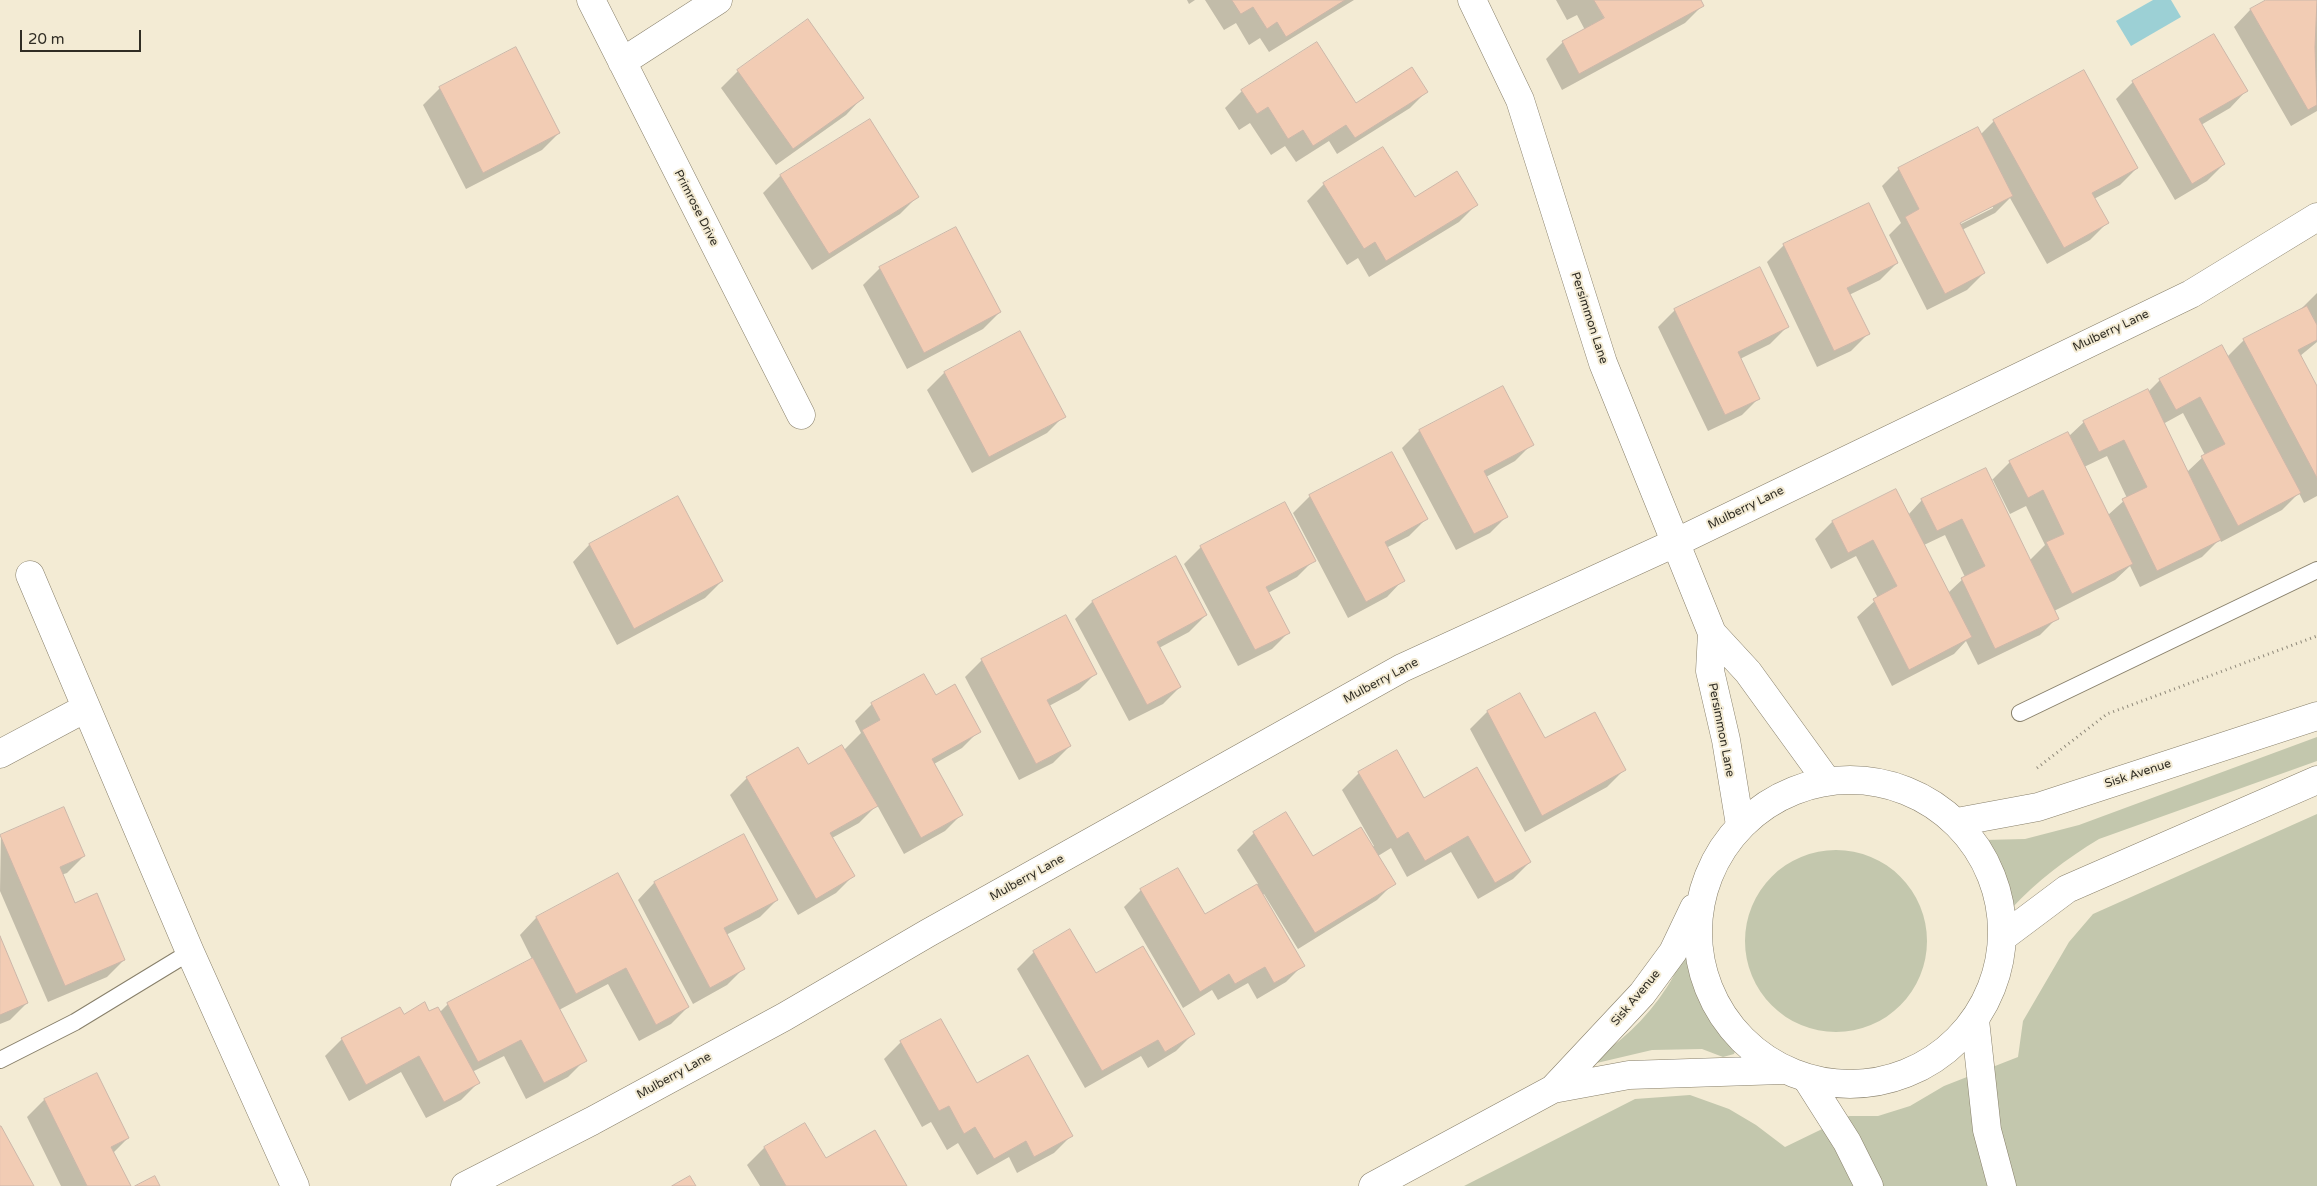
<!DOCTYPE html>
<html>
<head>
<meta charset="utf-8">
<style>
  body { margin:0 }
  #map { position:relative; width:2317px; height:1186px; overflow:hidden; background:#f3ebd4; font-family:"Varela Round",sans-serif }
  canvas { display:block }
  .scale { position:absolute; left:20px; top:30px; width:121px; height:22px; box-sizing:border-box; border:2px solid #302d24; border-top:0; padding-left:6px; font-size:15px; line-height:18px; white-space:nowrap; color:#302d24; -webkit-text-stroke:4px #f3ebd4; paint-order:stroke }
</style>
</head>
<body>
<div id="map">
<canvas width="2317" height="1186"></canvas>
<div class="scale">20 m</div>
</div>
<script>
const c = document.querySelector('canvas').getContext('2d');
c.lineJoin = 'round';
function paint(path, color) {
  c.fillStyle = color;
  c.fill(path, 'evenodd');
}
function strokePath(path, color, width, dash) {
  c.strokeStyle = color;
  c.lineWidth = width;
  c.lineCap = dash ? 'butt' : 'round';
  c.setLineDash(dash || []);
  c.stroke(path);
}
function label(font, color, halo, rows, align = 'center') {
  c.font = font + ' "Varela Round",sans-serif';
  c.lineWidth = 4;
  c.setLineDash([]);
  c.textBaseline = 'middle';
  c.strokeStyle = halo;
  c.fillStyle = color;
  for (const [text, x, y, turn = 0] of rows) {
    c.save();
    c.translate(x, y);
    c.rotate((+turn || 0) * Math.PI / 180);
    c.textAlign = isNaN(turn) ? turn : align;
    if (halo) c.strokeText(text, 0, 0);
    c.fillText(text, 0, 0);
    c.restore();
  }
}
paint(new Path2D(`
  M2317,737V761L2099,839C2066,859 2037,881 2011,909L1998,871L1984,840L2025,839L2079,825Z
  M2317,814V1186H1464L1635,1099L1690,1095L1729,1109L1756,1125L1785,1147L1849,1116H1878L1910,1106L1944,1086L2018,1057L2023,1021L2069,942L2093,914Z
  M1745 941a91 91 0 1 1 182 0a91 91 0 1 1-182 0Z
  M1689,938L1700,993L1714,1022L1737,1046L1734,1054L1723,1057L1702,1049L1652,1050L1584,1066C1618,1045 1646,1020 1667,987C1677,973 1682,954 1689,938Z`), '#c3c7ad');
paint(new Path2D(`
  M2153,0H2171L2181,17L2131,46L2116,21Z`), '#9cd0d5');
paint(new Path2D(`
  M1187,0H1195L1189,4Z
  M1205,0H1354L1269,52L1260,38L1249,45L1236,23L1224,30Z
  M1556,0H1699L1702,6L1685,23L1562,90L1546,59L1563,42L1585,30L1577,15L1567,20Z
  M2268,0H2317V111L2291,126L2234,27L2250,10Z
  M738,71L862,98L846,115L776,165L721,88Z
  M2133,82L2246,91L2230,108L2201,125L2224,164L2207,181L2175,200L2116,99Z
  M440,88L559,133L542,150L466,189L423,105Z
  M1242,91L1355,104L1426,92L1410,108L1337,154L1329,141L1296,162L1285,146L1271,155L1250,123L1239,130L1225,108Z
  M870,120L917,197L900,214L812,270L763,193L780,176Z
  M1994,121L2137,168L2120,185L2094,199L2107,223L2090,240L2047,264L2010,198L1995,213L1962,230L1984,273L1967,290L1927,310L1889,235L1901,223L1882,186L1899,169L1980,135ZM1993,205V208L1955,227L1953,225Z
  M1324,184L1414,199L1476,205L1459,222L1369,277L1358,258L1347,265L1307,201Z
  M1784,245L1897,263L1880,280L1849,295L1868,334L1851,351L1817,367L1767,262Z
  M880,268L1000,312L983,329L907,369L863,285Z
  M2317,293V342L2300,356L2317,388V496L2304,503L2299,493L2282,510L2221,542L2220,539L2202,557L2140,587L2130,566L2115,580L2054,611L2057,618L2040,635L1978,665L1966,641L1954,654L1892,686L1857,617L1878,598L1856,556L1831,569L1815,539L1832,522L1895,490L1908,515L1922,500L1991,481L2010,462L2069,436L2084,422L2148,392L2160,380L2227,357L2244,340L2299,311ZM2183,413L2205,455L2187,472L2163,424ZM2107,456L2127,498L2108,515L2084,467ZM1993,480L2010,514L2026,506L2045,545L2029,561L1991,481ZM1945,535L1965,577L1948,593L1924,545Z
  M1675,310L1787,327L1770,344L1740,359L1759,398L1742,415L1708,431L1658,327Z
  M1020,333L1064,416L1047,433L972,473L927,390L944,373Z
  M1419,431L1532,444L1515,461L1486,477L1507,516L1490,533L1456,550L1402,448Z
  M1310,496L1426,519L1409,536L1386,548L1403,580L1387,597L1348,618L1293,513Z
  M678,498L722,581L705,598L617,645L573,562L589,545Z
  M1201,547L1314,560L1297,577L1268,593L1289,632L1272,649L1238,666L1184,564Z
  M1092,602L1206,615L1189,632L1159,648L1180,687L1163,704L1129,721L1075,619Z
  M982,660L1096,673L1079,690L1049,706L1070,746L1053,763L1019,780L965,677Z
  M1520,695L1544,740L1624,770L1607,787L1525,832L1470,729L1487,712Z
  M935,697L979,731L962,748L934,764L962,814L945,831L904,854L877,805L859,823L832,838L853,876L836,893L798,915L730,795L747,778L808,766L844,750L861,733L855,721L872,704Z
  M1359,773L1424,800L1530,862L1513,879L1478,899L1451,852L1407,877L1391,848L1378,856L1394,883L1377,900L1298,949L1264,894L1262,895L1303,965L1286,982L1257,999L1248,983L1218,1000L1212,990L1183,1008L1124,907L1141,890L1205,915L1258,884L1237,850L1254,833L1313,858L1372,847L1374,846L1342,790Z
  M1,835L84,856L67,873L61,875L74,904L124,960L107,977L48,1002L0,891Z
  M743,836L777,900L760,917L726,935L744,968L727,985L693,1004L638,900L654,883Z
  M618,875L688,1007L671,1024L639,1041L608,984L559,1010L585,1060L568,1077L526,1099L504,1056L472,1072L478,1083L461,1100L426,1118L401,1072L349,1101L325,1056L342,1039L400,1008L404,1016L440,1012L448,1004L532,959L520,935L536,918Z
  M1070,931L1095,975L1193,1034L1176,1051L1148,1068L1141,1056L1085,1088L1017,969L1034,952Z
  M0,939L27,1003L10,1020L0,1024Z
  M901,1042L977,1085L1071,1136L1054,1153L1017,1173L1009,1157L977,1175L958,1143L947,1150L931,1122L922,1127L884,1059Z
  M97,1075L128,1138L113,1153L129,1186H61L27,1117L44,1100Z
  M805,1125L825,1160L906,1186H760L747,1165L764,1148Z`), '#0003');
const building = new Path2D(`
  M1232,0H1345L1286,37L1277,22L1267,29L1253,7L1241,14Z
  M1594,0H1701L1704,6L1579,74L1562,41L1604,18Z
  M2266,0H2317L2315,47L2317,105L2308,110L2250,9Z
  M808,19L864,98L793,149L737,70Z
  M2214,34L2248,91L2199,119L2225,164L2192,184L2132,81Z
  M1317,42L1356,103L1412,67L1428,92L1355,138L1346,125L1313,146L1303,130L1288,139L1268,107L1257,114L1241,90Z
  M516,47L560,133L483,173L439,87Z
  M2084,70L2138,168L2092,193L2109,223L2064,248L1993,120Z
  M870,119L919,197L829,254L780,175Z
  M1978,127L2013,196L1960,223L1985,273L1945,294L1905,217L1919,209L1898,168Z
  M1383,147L1415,197L1457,171L1478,205L1386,261L1375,242L1364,249L1323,183Z
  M1869,203L1898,263L1847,288L1870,334L1834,351L1783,244Z
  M956,227L1001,312L924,353L879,267Z
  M1760,267L1789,327L1738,352L1760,399L1725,415L1674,309Z
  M2307,306L2317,325V340L2298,350L2317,386V478L2243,339Z
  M1020,331L1066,417L989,457L944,372Z
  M2222,345L2301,493L2238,526L2201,456L2225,444L2200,397L2176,410L2159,379Z
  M1503,386L1534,445L1484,471L1508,517L1474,534L1419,430Z
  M2148,389L2221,540L2157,571L2122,499L2147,487L2124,440L2099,452L2083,421Z
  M2068,432L2133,564L2072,594L2046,542L2064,534L2043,490L2028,498L2009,461Z
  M1392,452L1428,519L1385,542L1405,581L1366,602L1309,495Z
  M1986,468L2059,619L1995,649L1961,578L1985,566L1962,519L1937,531L1921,499Z
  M1896,489L1972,637L1909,670L1873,599L1897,586L1873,540L1848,553L1832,521Z
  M678,496L723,581L634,629L589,544Z
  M1285,502L1316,561L1266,587L1290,633L1255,650L1200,546Z
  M1176,556L1207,615L1157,642L1181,687L1147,705L1092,601Z
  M1066,615L1097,674L1047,700L1071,746L1036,764L981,659Z
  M924,674L936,695L955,684L981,732L932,759L963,815L921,838L862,730L880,720L871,703Z
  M1520,693L1545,738L1595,712L1626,770L1542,816L1487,711Z
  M842,745L878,806L830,833L855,876L816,899L746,777L798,747L808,764Z
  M1397,750L1424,798L1477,767L1531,862L1495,883L1468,836L1425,861L1408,832L1397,839L1358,772Z
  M64,807L85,856L60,867L75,903L97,893L125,960L65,986L0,835Z
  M1286,812L1313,856L1361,827L1396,884L1315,933L1253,832Z
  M744,834L778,900L724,928L745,969L710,988L654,882Z
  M1178,868L1205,914L1257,884L1305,966L1274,983L1265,967L1235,984L1229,974L1200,992L1140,889Z
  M618,873L689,1007L656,1025L626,968L576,994L536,917Z
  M1070,929L1096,973L1143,946L1195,1034L1165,1052L1158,1040L1102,1071L1033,951Z
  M0,936L28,1003L0,1015Z
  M533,958L587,1061L544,1083L521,1040L478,1062L447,1003Z
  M425,1002L429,1011L438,1007L480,1083L444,1102L419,1056L366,1085L341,1038L400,1007L404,1014Z
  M941,1019L977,1083L1028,1055L1073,1136L1034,1157L1026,1141L994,1159L975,1127L964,1134L949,1106L939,1111L900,1041Z
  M97,1073L129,1138L111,1147L131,1186H87L44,1099Z
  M805,1123L826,1158L875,1130L907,1186H786L764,1147Z
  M0,1126H1L34,1186H0Z
  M155,1176L160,1186H135Z
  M690,1176L696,1186H672Z`);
paint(building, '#f2ccb4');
strokePath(building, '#ccb7a9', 1);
const lane = new Path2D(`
  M2020,713L2317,570
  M0,1060L75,1022L190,952`);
const street = new Path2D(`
  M591,0L801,415
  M1472,0L1520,100L1603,363L1712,633L1748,672L1827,781
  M622,62L718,0
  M30,575L190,952L295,1186
  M1712,633L1710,671L1726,740L1740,825
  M0,754L86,708
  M1975,1020L1987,1130L2002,1186
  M1807,1079L1847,1142L1869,1186
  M465,1186L592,1121L784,1017L928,933L1402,668L1677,542L2191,294L2317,217`);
const secondary = new Path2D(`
  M1698 932a152 152 0 1 1 304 0a152 152 0 1 1-304 0Z
  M1957,822L2038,807L2317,716
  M2003,937L2067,889L2317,780
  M1553,1089L1642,994L1673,952L1694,908
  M1373,1186L1553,1089L1629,1075L1782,1070`);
strokePath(lane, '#877f6a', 18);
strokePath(street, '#877f6a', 29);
strokePath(secondary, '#877f6a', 29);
strokePath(new Path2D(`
  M2037,768L2107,714L2317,636`), '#8e8879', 3, [1, 4]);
strokePath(lane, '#fff', 16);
strokePath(street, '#fff', 28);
strokePath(secondary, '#fff', 28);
label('12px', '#302d24', '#f3ebd4', [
  ["Primrose Drive",696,208,63],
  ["Persimmon Lane",1589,318,72],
  ["Mulberry Lane",2111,331,-25],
  ["Mulberry Lane",1746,508,-26],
  ["Mulberry Lane",1381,681,-28],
  ["Persimmon Lane",1721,730,79],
  ["Sisk Avenue",2138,774,-18],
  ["Mulberry Lane",1027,878,-29],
  ["Sisk Avenue",1636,998,-50],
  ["Mulberry Lane",674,1076,-29]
]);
</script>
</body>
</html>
